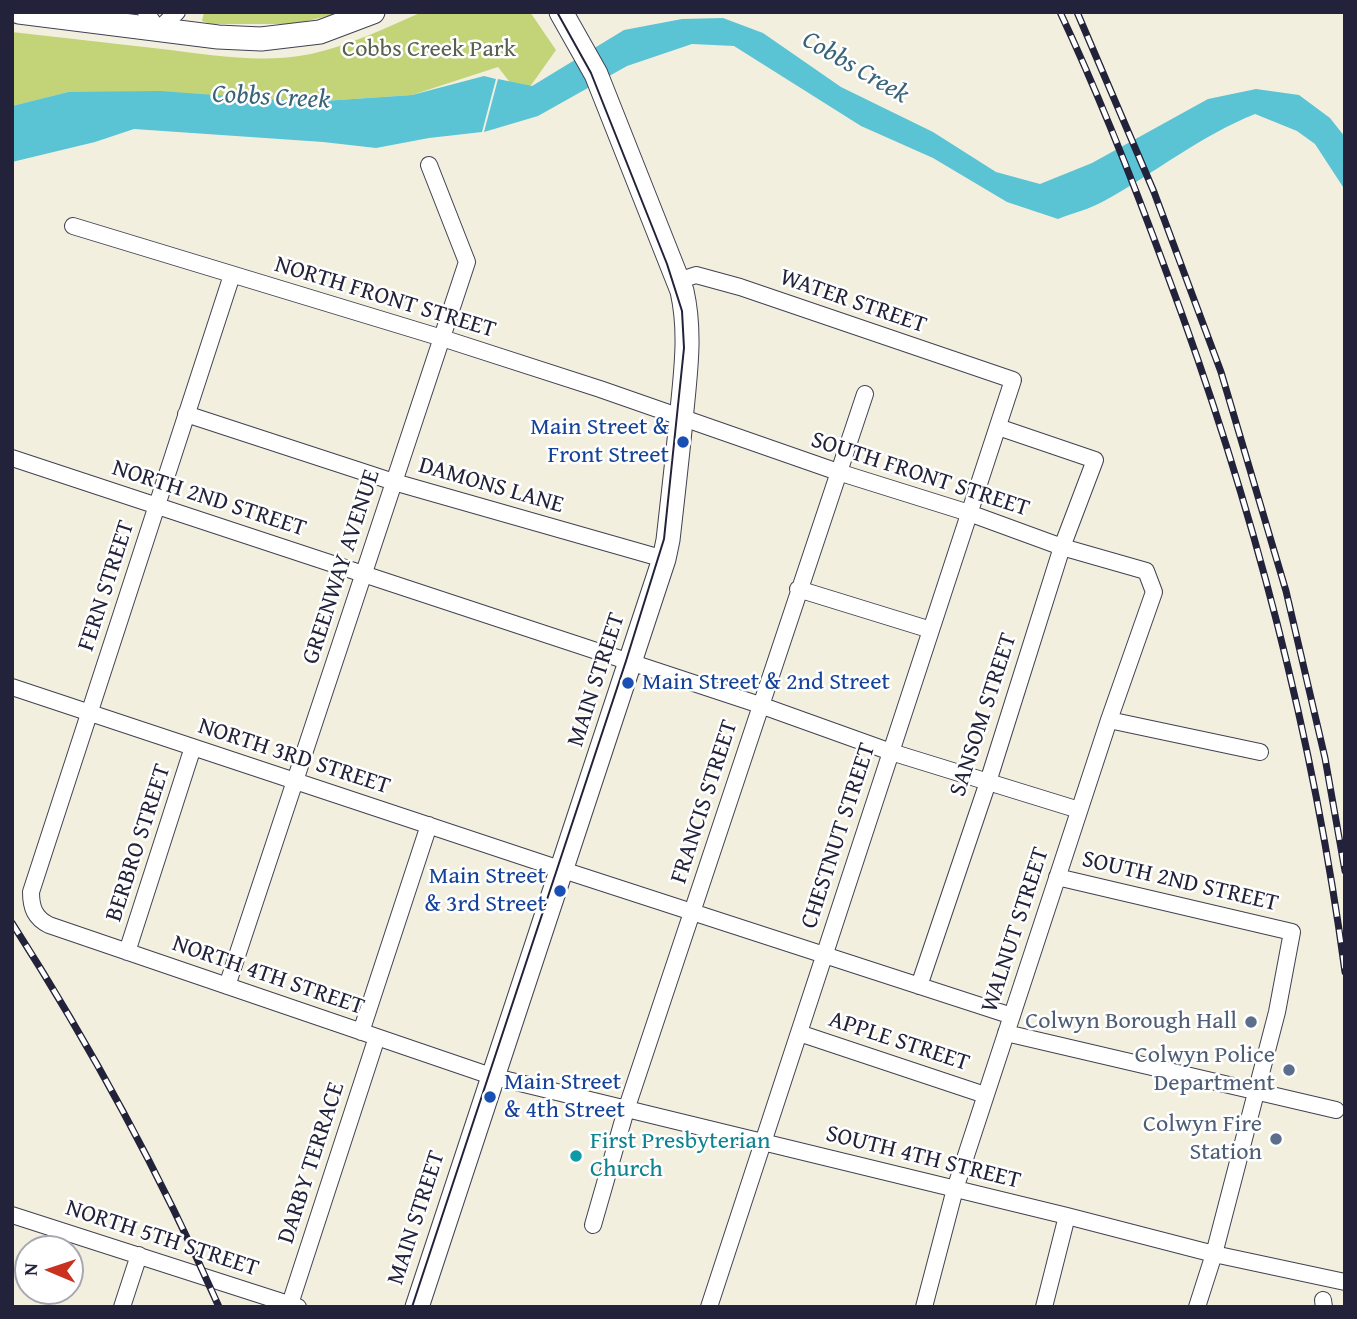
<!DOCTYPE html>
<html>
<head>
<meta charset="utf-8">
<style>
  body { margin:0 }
  #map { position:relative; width:1357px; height:1319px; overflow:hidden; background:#f3efde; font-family:"Gentium Book Plus",serif }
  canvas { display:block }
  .frame { position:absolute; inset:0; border:14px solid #22223b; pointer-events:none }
  .north { position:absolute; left:14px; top:1235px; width:70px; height:70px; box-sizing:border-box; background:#fff; border:2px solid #a7a7b1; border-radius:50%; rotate:272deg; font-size:19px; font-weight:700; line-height:28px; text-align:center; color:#22223b }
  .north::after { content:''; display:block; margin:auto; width:24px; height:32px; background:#c8321e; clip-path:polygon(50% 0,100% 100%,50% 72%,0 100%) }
</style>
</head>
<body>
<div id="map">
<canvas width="1357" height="1319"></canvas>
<div class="frame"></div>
<div class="north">N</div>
</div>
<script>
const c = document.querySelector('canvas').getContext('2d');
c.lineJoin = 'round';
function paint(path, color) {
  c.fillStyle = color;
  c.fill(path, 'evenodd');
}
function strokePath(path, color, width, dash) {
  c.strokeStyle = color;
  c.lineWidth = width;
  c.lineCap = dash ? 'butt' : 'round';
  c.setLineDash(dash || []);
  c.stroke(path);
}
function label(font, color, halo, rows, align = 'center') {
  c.font = font + ' "Gentium Book Plus",serif';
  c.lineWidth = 5;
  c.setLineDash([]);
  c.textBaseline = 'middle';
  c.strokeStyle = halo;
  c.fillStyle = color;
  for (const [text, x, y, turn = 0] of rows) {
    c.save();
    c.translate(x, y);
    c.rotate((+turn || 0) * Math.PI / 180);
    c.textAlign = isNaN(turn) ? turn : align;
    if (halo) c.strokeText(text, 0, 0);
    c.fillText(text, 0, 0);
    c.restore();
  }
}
paint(new Path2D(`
  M204,12H344L295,24H211L202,21Z
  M422,12H530L556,50L527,91L516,90L498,67L412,95L309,102L68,92L12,106V32C62,38 112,43 162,49C211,55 262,64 311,54C350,45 386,28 422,12Z`), '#c2d477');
paint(new Path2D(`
  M723,18L763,33L841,87L933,132L996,172L1040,184L1092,163L1208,99L1256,89L1299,95L1330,118L1345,137V190L1315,144L1297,131L1255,114C1200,136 1155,173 1104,201C1090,209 1073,213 1058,219L1007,202L933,158L861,126L734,46L692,44L627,66L538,116L484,132L498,79L532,86L624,30L682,19Z
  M484,76L496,79L482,132L429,138L376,148L323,142L134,129L95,142L12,162V106L68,92L160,91L309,102L412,95Z`), '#5ac4d5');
const street = new Path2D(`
  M146,12L158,30L177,12
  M73,226L442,338L600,389L838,472L969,513L1062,547L1146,571L1154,592L1109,720L955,1189L924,1307
  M232,275L31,892C31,908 35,918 49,925L491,1076L1067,1216L1214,1254L1345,1282
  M678,281L696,275L740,287L1013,380L709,1307
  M186,414L394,482L664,559
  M12,458L760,705L891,752L1079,810
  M798,589L931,630
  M12,687L566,871L1012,1016
  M1109,720L1260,752
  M1057,877L1292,932L1277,1012L1214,1254L1197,1307
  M127,952L193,747
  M227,986L467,262L429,165
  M919,986L988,782L1062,547L1095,460L998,427
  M361,1032L429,825
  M799,1033L985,1095
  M1006,1033L1336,1110
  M12,1215L298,1307
  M593,1225L626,1110L865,394
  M1323,1300L1324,1307
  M290,1304L377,1037
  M122,1307L139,1255
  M1044,1307L1067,1216`);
const primary = new Path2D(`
  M19,12L218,37L261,39L320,32L373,12
  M417,1307L664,559L668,540C673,496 678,453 682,410C686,369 691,331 682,291L596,74L561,12`);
strokePath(street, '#414153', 18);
strokePath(primary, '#414153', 25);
strokePath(street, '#fff', 16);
strokePath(primary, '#fff', 23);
strokePath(new Path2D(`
  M412,1307L626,661L664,539L684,348L682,311L667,264L591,73L557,12`), '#22223b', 2);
const rail = new Path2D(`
  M1060,12C1100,97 1134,184 1166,271C1251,498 1313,732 1345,972
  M1077,12L1154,192L1221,372L1286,591L1325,758L1345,871
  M12,923C90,1045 160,1174 219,1307`);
strokePath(rail, '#22223b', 7);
strokePath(rail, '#fff', 4.5, [13]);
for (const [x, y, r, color] of [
  [683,442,7,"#1a4fb4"],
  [628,683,7,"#1a4fb4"],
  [560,891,7,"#1a4fb4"],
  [1251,1022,7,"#5c6f8a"],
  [1289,1070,7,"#5c6f8a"],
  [490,1097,7,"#1a4fb4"],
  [1276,1139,7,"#5c6f8a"],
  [576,1156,7,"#0f9aa8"]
]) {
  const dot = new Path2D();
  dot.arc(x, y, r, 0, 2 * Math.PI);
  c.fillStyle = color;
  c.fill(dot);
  strokePath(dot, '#fff', 2.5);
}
label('24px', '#5a6050', '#fff', [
  ["Cobbs Creek Park",429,50]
]);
label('24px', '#22223b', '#fff', [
  ["NORTH FRONT STREET",385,298,17],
  ["WATER STREET",853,302,19],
  ["SOUTH FRONT STREET",920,475,18],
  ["DAMONS LANE",491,486,16],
  ["NORTH 2ND STREET",209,499,18],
  ["GREENWAY AVENUE",342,567,-72],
  ["FERN STREET",107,586,-72],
  ["MAIN STREET",597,680,-72],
  ["SANSOM STREET",984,715,-72],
  ["NORTH 3RD STREET",294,757,18],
  ["FRANCIS STREET",705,802,-72],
  ["CHESTNUT STREET",839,836,-72],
  ["BERBRO STREET",139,843,-72],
  ["SOUTH 2ND STREET",1180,882,13],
  ["WALNUT STREET",1016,930,-72],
  ["NORTH 4TH STREET",268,976,19],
  ["APPLE STREET",899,1042,18],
  ["SOUTH 4TH STREET",923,1158,14],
  ["DARBY TERRACE",312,1163,-72],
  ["MAIN STREET",417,1218,-72],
  ["NORTH 5TH STREET",162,1239,18]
]);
label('24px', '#164399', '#fff', [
  ["Main Street &",669,428],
  ["Front Street",669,456],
  ["Main Street & 2nd Street",642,683,"left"],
  ["Main Street",546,877],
  ["& 3rd Street",546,905],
  ["Main Street",504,1083,"left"],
  ["& 4th Street",504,1111,"left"]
], 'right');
label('24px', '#4e5e75', '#fff', [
  ["Colwyn Borough Hall",1237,1022],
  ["Colwyn Police",1275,1056],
  ["Department",1275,1084],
  ["Colwyn Fire",1262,1125],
  ["Station",1262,1153]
], 'right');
label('24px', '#0d838f', '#fff', [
  ["First Presbyterian",590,1142],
  ["Church",590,1170]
], 'left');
label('italic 26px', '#386379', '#fff', [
  ["Cobbs Creek",855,68,30],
  ["Cobbs Creek",271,98,3]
]);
</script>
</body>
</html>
